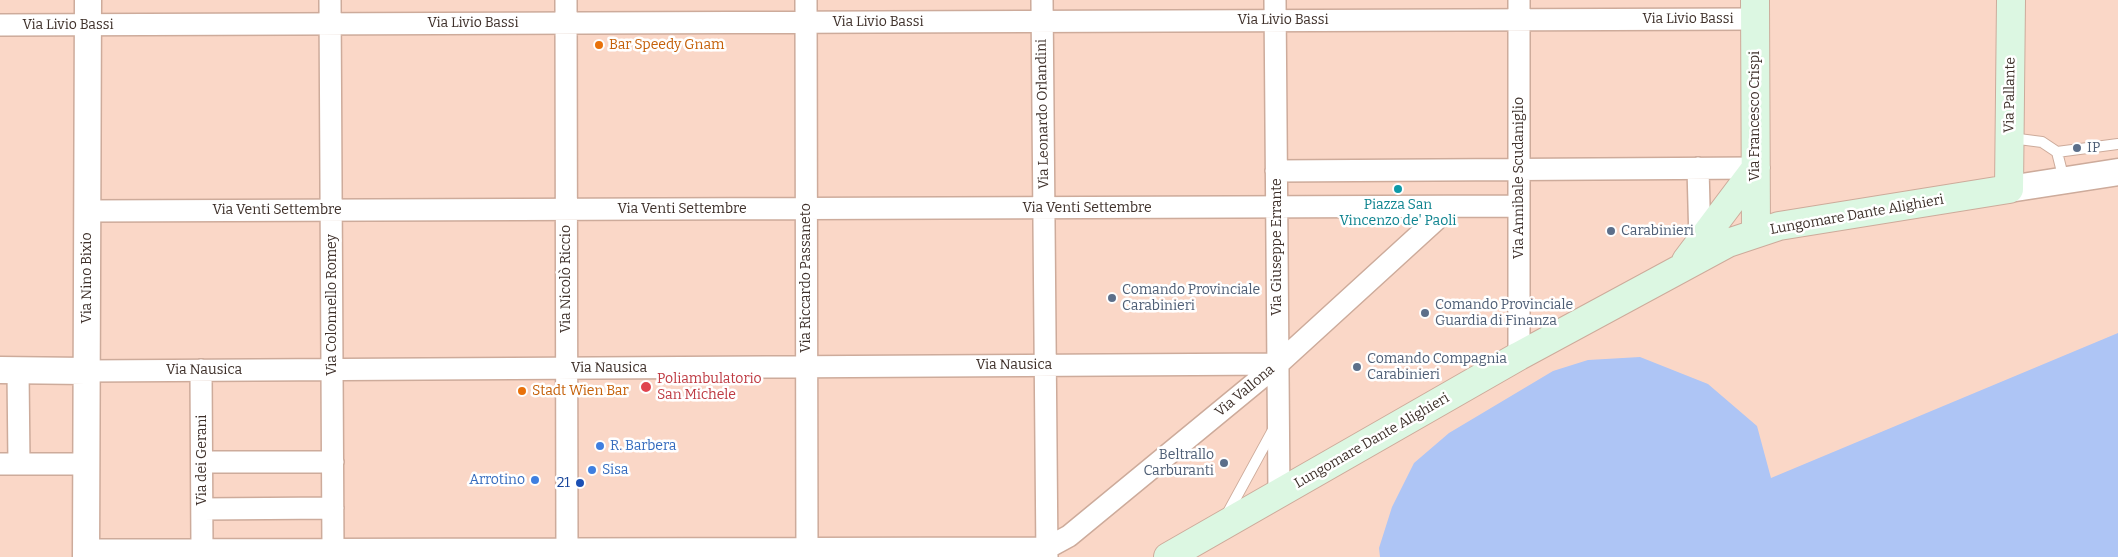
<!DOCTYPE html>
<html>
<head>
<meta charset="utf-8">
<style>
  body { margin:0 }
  canvas { display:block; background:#fad7c7 }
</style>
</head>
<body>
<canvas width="2118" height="557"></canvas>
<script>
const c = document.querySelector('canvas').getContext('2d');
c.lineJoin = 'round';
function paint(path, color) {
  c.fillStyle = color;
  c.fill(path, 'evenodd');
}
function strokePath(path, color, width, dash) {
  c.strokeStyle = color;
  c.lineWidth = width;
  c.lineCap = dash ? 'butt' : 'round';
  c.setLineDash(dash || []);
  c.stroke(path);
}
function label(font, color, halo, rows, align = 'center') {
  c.font = font + ' Bitter,serif';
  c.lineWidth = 5;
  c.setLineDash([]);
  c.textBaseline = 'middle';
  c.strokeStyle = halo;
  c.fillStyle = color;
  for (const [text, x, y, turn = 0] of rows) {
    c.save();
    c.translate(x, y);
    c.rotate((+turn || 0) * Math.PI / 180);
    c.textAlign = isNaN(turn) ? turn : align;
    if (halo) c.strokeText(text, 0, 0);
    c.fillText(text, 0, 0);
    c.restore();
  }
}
paint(new Path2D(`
  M2118,333V557H1380L1379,548L1392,507L1414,463L1449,433L1553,371L1588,360L1640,357L1708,384L1757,426L1771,478Z`), '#aec5f5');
const service = new Path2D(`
  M2011,138L2042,142L2057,152L2064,180
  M2057,152L2118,144
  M1226,516L1274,428`);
const minor = new Path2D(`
  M330,0L333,550
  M566,0L567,557
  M806,0L807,557
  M1042,0L1047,557
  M1275,0L1279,494
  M0,25L1755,19
  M1698,168L1700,243
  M1276,171L1756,168
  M87,211L1519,206
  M1519,356V0
  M201,370L202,550
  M18,371L19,464
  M86,371L1278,364
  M202,462H333
  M0,464H86
  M202,509L333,508
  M86,550L1047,548L1069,536L1278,364L1450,207`);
const tertiary = new Path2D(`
  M2009,189L2118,172
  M0,370L86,371
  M86,557L88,0`);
const secondary = new Path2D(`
  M1755,0L1756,232
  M1686,261L1756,168
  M1168,557L1519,356L1728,243L1779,226L2009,189L2011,0`);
strokePath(service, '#cdab9b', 12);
strokePath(minor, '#cdab9b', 24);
strokePath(tertiary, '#cdab9b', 29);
strokePath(secondary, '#cdab9b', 30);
strokePath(service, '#fff', 10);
strokePath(minor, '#fff', 21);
strokePath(tertiary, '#fff', 26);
strokePath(secondary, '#dcf7e2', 28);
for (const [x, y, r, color] of [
  [599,45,5,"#e8710a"],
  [2077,148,5,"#5c6f8a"],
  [1398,189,5,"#0f9aa8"],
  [1611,231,5,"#5c6f8a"],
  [1112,298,5,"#5c6f8a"],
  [1425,313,5,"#5c6f8a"],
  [1357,367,5,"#5c6f8a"],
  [646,387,6,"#e0444e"],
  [522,391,5,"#e8710a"],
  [600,446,5,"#3f7fe0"],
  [1224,463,5,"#5c6f8a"],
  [592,470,5,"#3f7fe0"],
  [535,480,5,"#3f7fe0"],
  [580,483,5,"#1a4fb4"]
]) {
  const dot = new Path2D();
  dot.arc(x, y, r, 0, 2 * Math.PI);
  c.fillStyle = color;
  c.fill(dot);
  strokePath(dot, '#fff', 2);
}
label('14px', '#3e302a', '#fff', [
  ["Via Livio Bassi",1688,19],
  ["Via Livio Bassi",1283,20],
  ["Via Livio Bassi",878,22],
  ["Via Livio Bassi",473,23],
  ["Via Livio Bassi",68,25],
  ["Via Pallante",2010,95,-89],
  ["Via Leonardo Orlandini",1043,114,-91],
  ["Via Francesco Crispi",1755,116,-90],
  ["Via Annibale Scudaniglio",1519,178,-90],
  ["Via Venti Settembre",1087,208],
  ["Via Venti Settembre",682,209],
  ["Via Venti Settembre",277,210],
  ["Lungomare Dante Alighieri",1857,215,-10],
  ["Via Giuseppe Errante",1277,247,-90],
  ["Via Nino Bixio",87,278,-90],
  ["Via Riccardo Passaneto",806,278,-90],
  ["Via Nicolò Riccio",566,279,-90],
  ["Via Colonnello Romey",332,305,-90],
  ["Via Nausica",1014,365],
  ["Via Nausica",609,368],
  ["Via Nausica",204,370],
  ["Via Vallona",1245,391,-40],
  ["Lungomare Dante Alighieri",1372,441,-30],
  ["Via dei Gerani",202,460,-90]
]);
label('14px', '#c56008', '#fff', [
  ["Bar Speedy Gnam",609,45],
  ["Stadt Wien Bar",532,391]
], 'left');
label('14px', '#4e5e75', '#fff', [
  ["IP",2087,148],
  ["Carabinieri",1621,231],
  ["Comando Provinciale",1122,290],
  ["Carabinieri",1122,306],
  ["Comando Provinciale",1435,305],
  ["Guardia di Finanza",1435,321],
  ["Comando Compagnia",1367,359],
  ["Carabinieri",1367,375],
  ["Beltrallo",1214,455,"right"],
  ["Carburanti",1214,471,"right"]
], 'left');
label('14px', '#0d838f', '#fff', [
  ["Piazza San",1398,205],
  ["Vincenzo de' Paoli",1398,221]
]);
label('14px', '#be3a42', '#fff', [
  ["Poliambulatorio",657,379],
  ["San Michele",657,395]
], 'left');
label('14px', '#366cbe', '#fff', [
  ["R. Barbera",610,446],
  ["Sisa",602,470],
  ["Arrotino",525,480,"right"]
], 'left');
label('14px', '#164399', '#fff', [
  ["21",570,483]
], 'right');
</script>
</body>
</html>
